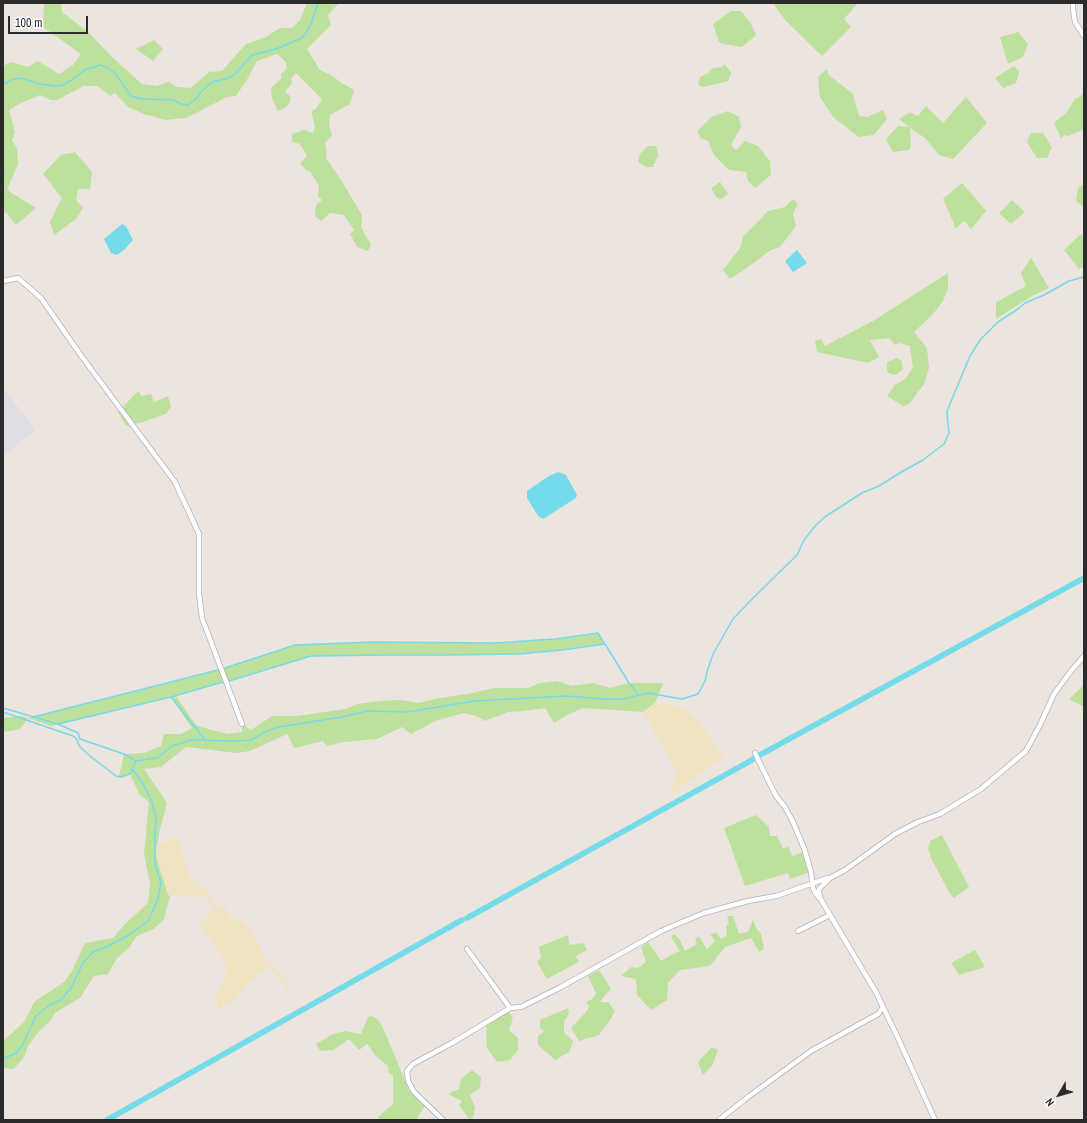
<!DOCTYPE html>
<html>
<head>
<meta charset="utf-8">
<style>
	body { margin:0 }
	#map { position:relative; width:1087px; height:1123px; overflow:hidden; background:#ece4de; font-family:"Archivo Narrow",sans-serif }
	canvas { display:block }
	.frame { position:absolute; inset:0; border:4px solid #2b2b2b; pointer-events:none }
	.north { position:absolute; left:1039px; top:1075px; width:40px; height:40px; -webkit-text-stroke:3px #fff; paint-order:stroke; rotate:232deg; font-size:11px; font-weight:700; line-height:16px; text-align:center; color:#2b2b2b }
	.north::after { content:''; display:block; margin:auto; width:14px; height:18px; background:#2b2b2b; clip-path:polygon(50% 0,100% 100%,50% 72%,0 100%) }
	.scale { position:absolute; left:8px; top:16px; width:80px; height:18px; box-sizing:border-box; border:2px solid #2b2b2b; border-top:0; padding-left:5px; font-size:12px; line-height:14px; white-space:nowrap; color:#2b2b2b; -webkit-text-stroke:3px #fff; paint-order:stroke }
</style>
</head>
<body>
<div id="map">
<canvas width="1087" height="1123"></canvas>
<div class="frame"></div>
<div class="north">N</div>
<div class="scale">100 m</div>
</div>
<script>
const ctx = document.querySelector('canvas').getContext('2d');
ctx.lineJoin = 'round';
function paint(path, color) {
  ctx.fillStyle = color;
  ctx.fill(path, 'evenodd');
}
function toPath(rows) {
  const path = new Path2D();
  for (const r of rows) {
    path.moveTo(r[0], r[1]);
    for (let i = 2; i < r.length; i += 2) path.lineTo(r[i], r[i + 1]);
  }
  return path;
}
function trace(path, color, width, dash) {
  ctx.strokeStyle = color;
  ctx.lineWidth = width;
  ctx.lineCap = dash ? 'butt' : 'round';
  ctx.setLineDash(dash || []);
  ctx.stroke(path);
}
const industrial = toPath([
	[3,387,35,430,3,457]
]);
const green = toPath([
	[44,3,61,3,62,12,88,32,114,59,142,84,157,86,168,82,177,87,191,88,209,72,222,71,246,44,266,37,280,28,292,28,300,20,307,3,339,3,328,15,331,25,307,49,320,70,333,76,340,82,354,90,350,104,330,115,329,125,332,135,325,143,327,150,326,158,341,180,362,215,361,227,371,245,368,251,357,247,350,234,354,230,344,215,330,213,321,221,315,216,316,205,322,200,318,196,319,186,310,171,306,170,300,163,307,156,300,144,292,142,292,134,304,130,313,133,315,127,311,111,316,109,322,99,296,73,291,78,292,83,285,92,288,94,290,96,290,102,285,108,278,111,272,99,271,88,281,79,281,74,287,69,286,62,277,54,257,61,248,78,236,96,227,97,186,118,165,120,152,116,146,115,128,107,115,93,110,96,97,86,84,86,57,100,51,100,40,95,17,105,9,110,15,132,12,140,17,149,18,164,7,190,36,208,16,225,6,212,3,213,3,66,11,62,28,67,38,61,59,74,73,65,81,54,43,27],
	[773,3,858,3,844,19,851,27,822,56,785,20],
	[731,11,741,11,750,22,756,35,742,47,724,44,719,42,713,24],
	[1018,32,1028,44,1023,57,1008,64,1000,37],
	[154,40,163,49,153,61,136,49],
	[725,64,731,73,728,81,703,87,698,85,700,77,708,73,713,68,721,67],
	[1014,66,1019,72,1016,83,1003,88,995,78],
	[827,69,829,75,853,94,859,116,867,117,883,110,887,119,874,135,859,137,834,118,820,97,818,77],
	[1084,94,1084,129,1068,136,1064,135,1061,138,1054,123,1066,113,1075,99],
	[966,97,987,123,953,159,939,155,925,138,910,128,911,144,909,150,893,152,886,139,898,126,909,127,899,119,910,112,918,116,926,106,943,123],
	[728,111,739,117,741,127,731,145,736,150,745,141,758,146,770,161,771,175,755,188,748,181,746,172,729,170,714,155,708,141,700,138,698,131,711,117],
	[1031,133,1043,133,1052,147,1047,158,1037,158,1027,142],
	[648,146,656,146,658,155,653,167,646,167,638,162,640,154],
	[75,152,92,172,90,189,78,189,76,200,83,208,76,219,54,235,50,222,62,198,43,174,61,155],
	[720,182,728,194,721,199,716,197,711,188],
	[962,183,986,211,971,229,964,221,955,229,954,224,943,199],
	[1084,184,1084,207,1076,201,1078,188],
	[793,199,798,204,793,214,796,226,780,247,771,250,741,272,730,279,723,270,740,248,743,237,768,211,785,207],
	[1012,200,1025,212,1011,224,999,213],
	[1081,234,1084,238,1084,266,1079,269,1064,250],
	[1031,258,1049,288,1032,296,996,319,996,302,1026,286,1021,273],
	[948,273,948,288,943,301,933,314,914,332,927,348,929,368,924,384,909,404,903,406,887,396,895,385,905,379,913,368,910,346,900,343,895,345,889,338,870,340,879,357,868,363,817,352,815,341,821,339,825,346,873,321],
	[897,358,902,361,903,369,896,375,890,374,887,371,887,362],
	[138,391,142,396,151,394,154,402,168,396,171,407,166,414,140,423,132,424,126,426,118,412],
	[598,633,605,644,562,650,520,654,448,655,385,655,311,656,176,696,195,724,201,727,228,734,242,732,242,724,251,730,272,716,297,716,345,709,357,704,381,701,402,700,418,703,440,698,473,693,494,688,528,688,540,683,557,681,572,686,593,683,610,688,629,683,663,683,655,703,643,712,583,708,567,715,554,723,545,708,523,711,508,712,485,721,476,716,464,713,435,721,411,734,402,727,377,739,344,742,327,746,323,741,294,748,287,734,250,751,236,753,186,747,161,767,144,769,167,803,160,829,156,852,157,860,168,894,170,896,164,919,154,929,137,936,128,949,117,958,108,974,94,976,80,998,56,1012,49,1022,39,1031,28,1046,23,1059,13,1069,3,1068,3,1041,24,1022,34,1002,64,982,72,971,85,943,113,938,124,925,148,903,150,884,144,853,149,802,139,794,130,774,121,777,119,776,124,754,144,753,161,746,164,734,181,734,192,728,171,697,51,726,28,718,20,729,3,732,3,718,21,716,28,718,221,669,295,645,373,642,495,643,555,639],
	[1084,685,1084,707,1069,699],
	[756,815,769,827,770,836,777,836,783,849,788,846,792,856,804,852,810,872,790,879,788,873,745,886,724,828],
	[942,835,969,887,954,898,950,894,932,860,928,849,930,841],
	[727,916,733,916,739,934,748,932,753,920,756,928,761,934,764,949,759,952,751,938,725,947,710,966,680,970,668,983,667,1000,651,1010,637,995,636,979,621,976,631,967,638,968,646,962,641,947,648,942,661,961,673,954,680,951,671,937,674,934,680,940,685,951,697,944,695,938,699,937,707,949,715,941,710,934,717,933,721,939,727,935,726,926,729,924],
	[568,935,569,945,583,943,587,950,576,956,579,962,547,979,537,962,541,958,539,947],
	[975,950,985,967,959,975,951,963],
	[599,970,611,989,605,995,600,1002,608,1002,615,1011,610,1020,603,1029,599,1035,579,1041,571,1028,586,1012,589,1006,586,1002,592,999,596,993,588,976],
	[568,1008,569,1014,564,1021,564,1032,573,1041,569,1052,555,1060,538,1045,538,1036,544,1032,540,1028,540,1020],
	[508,1011,513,1018,509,1030,518,1038,518,1050,510,1060,497,1062,487,1048,486,1025],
	[372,1016,378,1020,383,1028,409,1090,425,1106,416,1120,379,1120,378,1117,393,1104,393,1075,389,1073,388,1066,376,1056,367,1044,359,1050,349,1039,333,1050,320,1051,316,1044,333,1034,345,1031,361,1034,368,1017],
	[712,1047,718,1050,712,1066,703,1075,698,1062],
	[472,1070,481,1077,480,1088,470,1095,475,1108,473,1118,469,1119,459,1105,462,1101,448,1094,459,1089,461,1079]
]);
const sand = toPath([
	[655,703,679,707,693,715,724,756,667,798,677,772,643,712],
	[178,837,189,876,209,893,216,909,224,905,232,920,239,918,247,925,267,961,273,965,288,984,289,991,269,967,250,981,229,1006,224,1005,218,1010,216,994,222,986,226,972,223,957,199,925,214,911,207,897,170,896,168,894,157,860,156,852,157,846,170,839]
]);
const water = toPath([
	[122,224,126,226,133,240,125,249,117,255,111,253,104,239],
	[797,250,807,263,793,272,785,261],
	[558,472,566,475,577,495,576,498,543,519,538,516,527,498,527,491,549,476]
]);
const stream = toPath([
	[3,85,11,80,21,78,40,84,54,86,63,85,73,79,85,70,100,65,106,67,115,73,131,96,142,99,173,100,181,104,188,105,196,99,202,91,212,82,229,78,236,73,252,55,276,49,300,39,306,33,311,24,318,3],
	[3,165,4,171,3,173],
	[225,668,295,645,373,642,495,643,555,639,598,633,604,643],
	[229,681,311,656,385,655,448,655,520,654,562,650,605,644,629,683,638,694],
	[171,697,223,682],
	[3,708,58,724,78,733,80,739,124,754,136,761],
	[3,712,73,736,76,738,80,747,90,756,116,776,121,777,130,774,132,770],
	[33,717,218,670],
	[58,724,171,697,205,740],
	[3,1059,16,1053,22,1046,36,1016,50,1005,61,1000,72,986,83,963,93,952,104,948,129,935,148,921,157,902,161,883,155,864,155,836,156,818,152,802,142,782,132,769,136,761,157,758,172,746,191,740,233,741,251,740,265,732,278,727,342,717,367,711,407,712,475,701,566,696,603,699,624,699,648,693,682,699,698,694,705,681,707,672,713,654,733,619,753,598,797,555,804,540,816,525,826,516,837,509,862,493,879,486,903,471,923,460,944,444,949,433,948,425,947,411,970,356,980,340,998,322,1018,309,1025,303,1044,295,1069,281,1084,277]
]);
const canal = toPath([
	[758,756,1084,578],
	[467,918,752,760,755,757],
	[107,1120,366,974,462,920]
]);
const street = toPath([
	[1073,3,1073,9,1075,22,1084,36],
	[3,281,18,278,41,298,82,357,175,482,199,534,199,593,202,618,242,724],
	[755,753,776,796,785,807,793,822,804,848,811,872,813,888,816,894,819,898],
	[798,931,830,915],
	[883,1007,898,1038,935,1120],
	[510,1008,521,1007,561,987,661,931,704,913,748,901,776,896,828,878],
	[443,1120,414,1092,408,1081,407,1071,413,1064,452,1043,510,1008,467,949],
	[719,1120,748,1097,811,1051,878,1014,883,1007,876,992,865,974,820,898,819,892,819,889,830,878,845,870,895,834,918,822,940,814,981,789,1026,751,1040,725,1054,694,1071,671,1084,656]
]);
paint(industrial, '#dfdee5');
paint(green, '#bde19c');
paint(sand, '#f0e3c2');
paint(water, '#74dbea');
trace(stream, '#74dbea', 1.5);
trace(canal, '#74dbea', 5.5);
trace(street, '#aeb2bb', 6);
trace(street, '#fff', 4.5);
</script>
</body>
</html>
